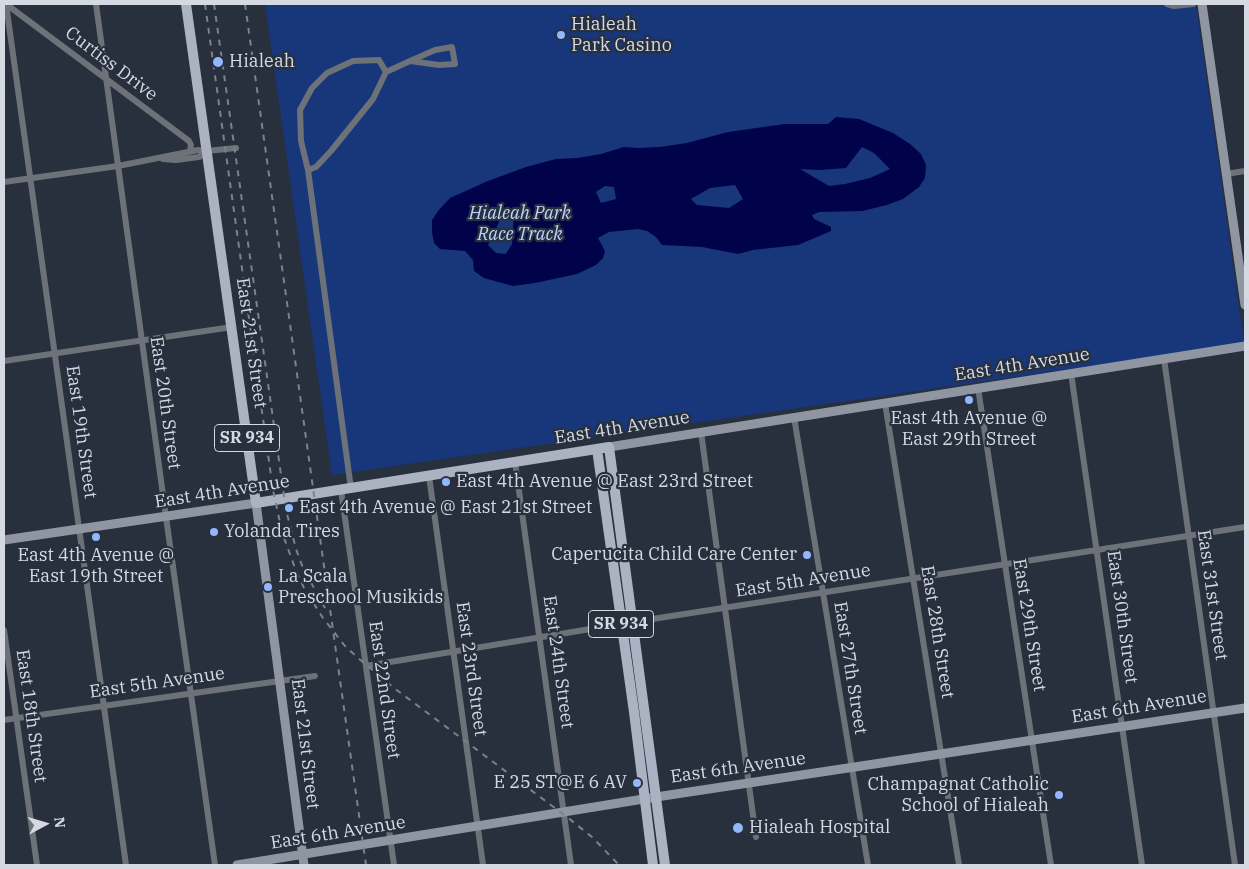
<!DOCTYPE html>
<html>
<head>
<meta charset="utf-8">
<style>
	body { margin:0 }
	#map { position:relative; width:1249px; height:869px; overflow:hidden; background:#28303d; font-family:"IBM Plex Serif",serif }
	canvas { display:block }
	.frame { position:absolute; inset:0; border:5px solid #d4d9e2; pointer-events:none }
	.north { position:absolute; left:20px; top:799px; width:50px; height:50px; -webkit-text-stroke:4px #28303d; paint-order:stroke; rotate:84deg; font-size:14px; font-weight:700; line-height:20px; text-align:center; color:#d4d9e2 }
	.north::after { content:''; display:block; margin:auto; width:18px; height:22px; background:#d4d9e2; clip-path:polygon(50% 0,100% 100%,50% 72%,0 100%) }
</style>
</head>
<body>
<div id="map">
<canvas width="1249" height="869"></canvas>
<div class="frame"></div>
<div class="north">N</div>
</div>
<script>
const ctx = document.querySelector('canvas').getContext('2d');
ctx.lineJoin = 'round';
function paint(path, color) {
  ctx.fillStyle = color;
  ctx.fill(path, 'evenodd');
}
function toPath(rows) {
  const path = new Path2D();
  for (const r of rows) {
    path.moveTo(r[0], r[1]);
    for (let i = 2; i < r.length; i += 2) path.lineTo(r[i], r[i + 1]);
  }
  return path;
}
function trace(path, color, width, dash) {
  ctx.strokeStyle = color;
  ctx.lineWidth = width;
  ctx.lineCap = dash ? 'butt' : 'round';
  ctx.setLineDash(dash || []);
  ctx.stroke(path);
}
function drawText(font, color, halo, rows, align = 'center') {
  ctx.font = font + ' "IBM Plex Serif",serif';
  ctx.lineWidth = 4.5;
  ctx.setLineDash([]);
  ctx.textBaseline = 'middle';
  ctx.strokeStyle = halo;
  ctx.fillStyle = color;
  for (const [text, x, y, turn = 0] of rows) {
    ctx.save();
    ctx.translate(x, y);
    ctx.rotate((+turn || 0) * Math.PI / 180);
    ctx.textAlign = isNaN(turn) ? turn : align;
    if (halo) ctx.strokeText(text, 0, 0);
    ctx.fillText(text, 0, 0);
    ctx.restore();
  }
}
const green = toPath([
	[265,4,1196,4,1244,344,332,475]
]);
const water = toPath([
	[836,117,859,119,893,133,910,144,921,154,926,165,925,178,919,187,903,199,887,205,862,211,819,212,812,215,814,219,831,227,831,231,798,245,753,250,738,254,702,247,662,245,656,237,647,231,638,229,609,232,598,238,605,251,603,258,596,265,577,274,535,283,513,286,484,278,474,271,473,260,465,251,440,249,434,243,432,232,432,220,438,211,450,198,488,181,526,167,556,159,578,158,601,154,624,147,638,148,660,147,687,143,728,132,785,124,828,124],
	[862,147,874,153,890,169,870,178,845,184,829,186,800,169,819,170,846,168],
	[735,185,743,199,729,208,697,205,691,199,710,188],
	[605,186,614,187,616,199,601,203,596,192],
	[504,212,514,213,512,244,506,254,496,253,488,245]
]);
const street = toPath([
	[6,4,126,865],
	[6,4,189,141,191,145,190,151],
	[96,4,166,517,215,865],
	[1167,4,1174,6,1193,4],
	[386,72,410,61,439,65,455,64,452,47,435,50,410,61],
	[163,159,176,160,199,157,207,151],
	[308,170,316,167,331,151,373,99,386,72,379,60,353,61,327,73,312,88,300,110,301,141,308,170,351,489],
	[1226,174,1245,171],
	[4,182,118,166,198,150,207,151,236,148],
	[1164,359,1235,865],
	[4,361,232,327],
	[1071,373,1142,865],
	[978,388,1051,865],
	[885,403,959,865],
	[794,417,868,865],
	[701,432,756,837],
	[515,462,571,865],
	[429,476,483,865],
	[341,490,394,865],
	[4,630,37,865],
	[366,666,633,622,1245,527],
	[4,720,315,676]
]);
const secondary = toPath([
	[1202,4,1245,305],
	[609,447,1245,346],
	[4,540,256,503,304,865],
	[237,865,656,797,1245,708]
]);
const primary = toPath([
	[186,4,256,503,609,447,665,865],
	[597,449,634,712,653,865]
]);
const rail = toPath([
	[205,4,273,490,282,532,296,571,305,590,323,618,345,646,358,658,394,688,567,817,592,837,619,865],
	[214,4,286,510,296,549,303,568,325,608],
	[245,4,366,865]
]);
const markers = [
	[561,35,5,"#92b7fd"],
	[218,62,6,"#92b7fd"],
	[969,400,5,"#92b7fd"],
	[446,482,5,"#92b7fd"],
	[289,508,5,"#92b7fd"],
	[214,532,5,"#92b7fd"],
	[96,537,5,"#92b7fd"],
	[807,555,5,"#92b7fd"],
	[268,587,5,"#92b7fd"],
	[637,783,5,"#92b7fd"],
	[1059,795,5,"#92b7fd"],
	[738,828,6,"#92b7fd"]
];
const shields = [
	[247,438,65],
	[621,624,65]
];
const shieldNames = [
	["SR 934",247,438],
	["SR 934",621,624]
];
const poiNames = [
	["Hialeah",571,25],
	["Park Casino",571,46],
	["Hialeah",229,62],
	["East 4th Avenue @",969,419,"center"],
	["East 29th Street",969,440,"center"],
	["East 4th Avenue @ East 23rd Street",456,482],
	["East 4th Avenue @ East 21st Street",299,508],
	["Yolanda Tires",224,532],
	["Caperucita Child Care Center",797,555,"right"],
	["East 4th Avenue @",96,556,"center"],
	["East 19th Street",96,577,"center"],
	["La Scala",278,577],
	["Preschool Musikids",278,598],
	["E 25 ST@E 6 AV",627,783,"right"],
	["Champagnat Catholic",1049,785,"right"],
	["School of Hialeah",1049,806,"right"],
	["Hialeah Hospital",749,828]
];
const streetNames = [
	["Curtiss Drive",111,64,37],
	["East 21st Street",251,343,82],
	["East 4th Avenue",1022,365,-9],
	["East 20th Street",165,403,82],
	["East 4th Avenue",622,428,-9],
	["East 19th Street",81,432,82],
	["East 4th Avenue",222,492,-9],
	["East 5th Avenue",803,581,-9],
	["East 31st Street",1212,595,82],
	["East 30th Street",1122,617,82],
	["East 29th Street",1029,625,81],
	["East 28th Street",937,632,81],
	["East 24th Street",558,662,82],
	["East 27th Street",850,668,81],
	["East 23rd Street",471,669,82],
	["East 5th Avenue",157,683,-8],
	["East 22nd Street",384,690,82],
	["East 6th Avenue",1139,707,-9],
	["East 18th Street",31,716,82],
	["East 21st Street",305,744,83],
	["East 6th Avenue",738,768,-8],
	["East 6th Avenue",338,833,-9]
];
const parkNames = [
	["Hialeah Park",520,214],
	["Race Track",520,235]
];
paint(green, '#17377a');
paint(water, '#000349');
trace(street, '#6d7178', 6);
trace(secondary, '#9096a1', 9);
trace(primary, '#abb2c1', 10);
trace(rail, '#7b828d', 2, [6, 6]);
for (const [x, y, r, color] of markers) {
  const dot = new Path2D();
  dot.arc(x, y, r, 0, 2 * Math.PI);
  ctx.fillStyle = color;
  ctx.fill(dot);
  trace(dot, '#28303d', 2);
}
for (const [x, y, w] of shields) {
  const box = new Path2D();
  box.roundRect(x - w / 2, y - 13.5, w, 27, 4);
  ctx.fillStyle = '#28303d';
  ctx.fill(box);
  trace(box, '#d4d9e2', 1);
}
drawText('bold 16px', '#d4d9e2', null, shieldNames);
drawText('18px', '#d4d9e2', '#28303d', poiNames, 'left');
drawText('18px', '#d4d9e2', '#28303d', streetNames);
drawText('italic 18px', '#bdd3fc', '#28303d', parkNames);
</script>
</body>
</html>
